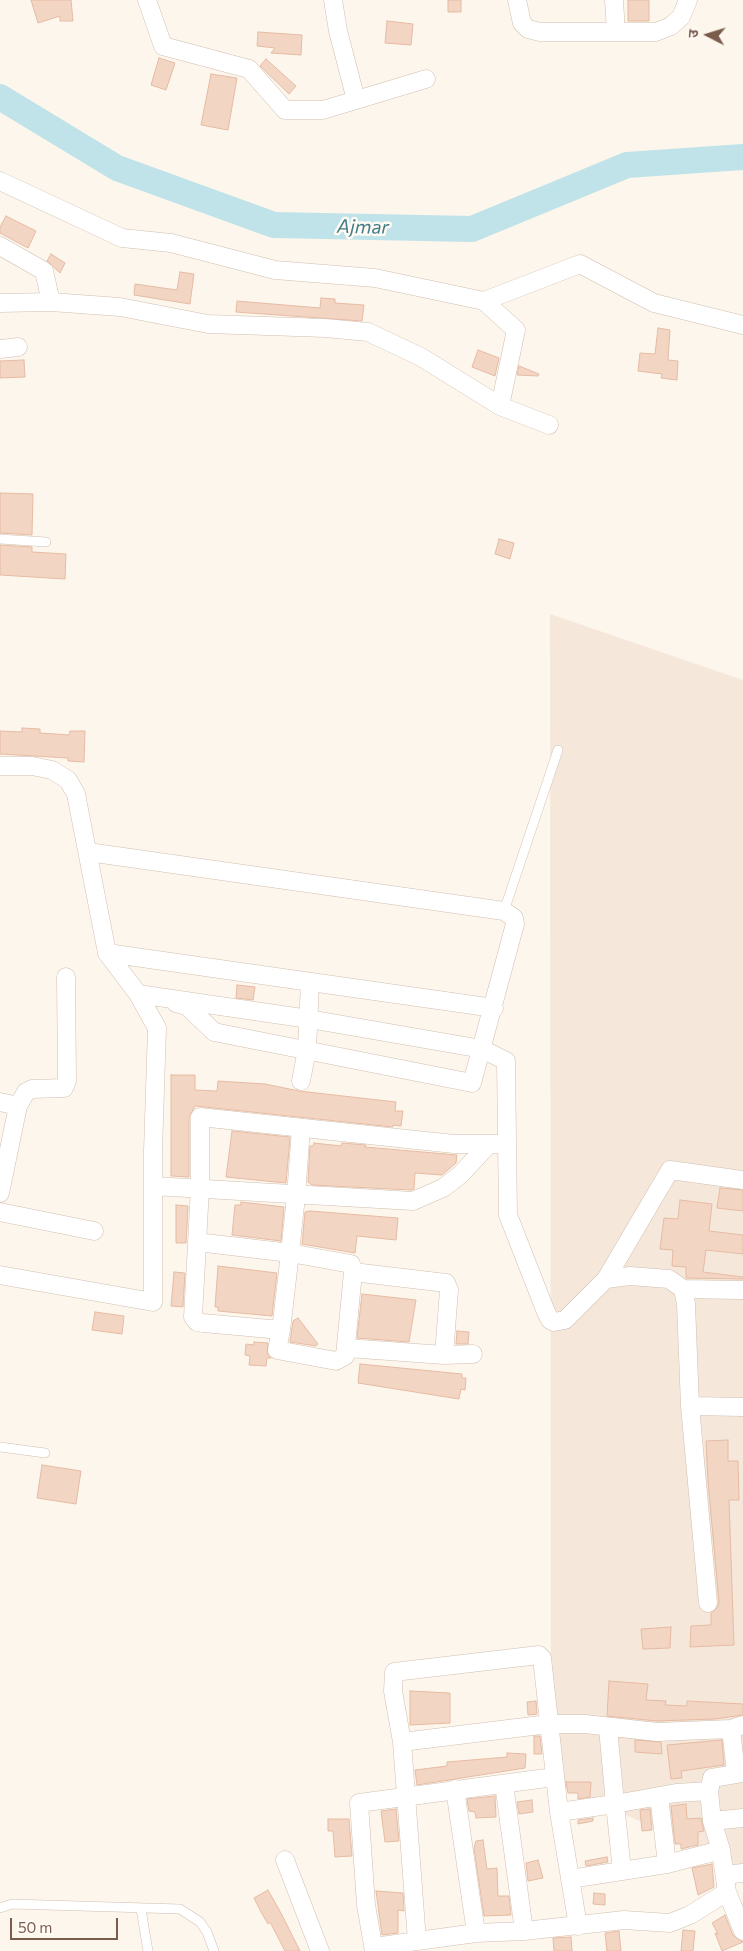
<!DOCTYPE html>
<html>
<head>
<meta charset="utf-8">
<style>
	body { margin:0 }
	#map { position:relative; width:743px; height:1951px; overflow:hidden; background:#fdf6ec; font-family:Commissioner,"Noto Sans Devanagari",sans-serif }
	canvas { display:block }
	.north { position:absolute; left:683px; top:10px; width:50px; height:50px; -webkit-text-stroke:4px #fffaf3; paint-order:stroke; rotate:275deg; font-size:14px; font-weight:700; line-height:20px; text-align:center; color:#7a5c4d }
	.north::after { content:''; display:block; margin:auto; width:18px; height:22px; background:#7a5c4d; clip-path:polygon(50% 0,100% 100%,50% 72%,0 100%) }
	.scale { position:absolute; left:10px; top:1918px; width:108px; height:22px; box-sizing:border-box; border:2px solid #7a5c4d; border-top:0; padding-left:6px; font-size:15px; line-height:18px; white-space:nowrap; color:#7a5c4d; -webkit-text-stroke:4px #fffaf3; paint-order:stroke }
</style>
</head>
<body>
<div id="map">
<canvas width="743" height="1951"></canvas>
<div class="north">उ</div>
<div class="scale">50 m</div>
</div>
<script>
const ctx = document.querySelector('canvas').getContext('2d');
ctx.lineJoin = 'round';
function paint(path, color) {
  ctx.fillStyle = color;
  ctx.fill(path, 'evenodd');
}
function toPath(rows) {
  const path = new Path2D();
  for (const r of rows) {
    path.moveTo(r[0], r[1]);
    for (let i = 2; i < r.length; i += 2) path.lineTo(r[i], r[i + 1]);
  }
  return path;
}
function trace(path, color, width, dash) {
  ctx.strokeStyle = color;
  ctx.lineWidth = width;
  ctx.lineCap = dash ? 'butt' : 'round';
  ctx.setLineDash(dash || []);
  ctx.stroke(path);
}
function drawText(font, color, halo, rows, align = 'center') {
  ctx.font = font + ' Commissioner,sans-serif';
  ctx.lineWidth = 5;
  ctx.setLineDash([]);
  ctx.textBaseline = 'middle';
  ctx.strokeStyle = halo;
  ctx.fillStyle = color;
  for (const [text, x, y, turn = 0] of rows) {
    ctx.save();
    ctx.translate(x, y);
    ctx.rotate((+turn || 0) * Math.PI / 180);
    ctx.textAlign = isNaN(turn) ? turn : align;
    if (halo) ctx.strokeText(text, 0, 0);
    ctx.fillText(text, 0, 0);
    ctx.restore();
  }
}
const residential = toPath([
	[550,614,743,680,743,1868,551,1781]
]);
const river = toPath([
	[0,97,117,168,274,225,472,229,627,165,743,157]
]);
const building = toPath([
	[31,0,71,0,73,21,60,21,60,16,38,23,31,0],
	[448,0,461,0,461,12,448,12,448,0],
	[628,0,649,0,649,21,628,21,628,0],
	[387,21,413,24,411,45,385,43,387,21],
	[258,32,302,35,301,55,271,53,275,48,257,46,258,32],
	[159,58,175,63,166,90,151,85,159,58],
	[266,59,296,86,289,94,260,66,266,59],
	[211,74,237,78,228,130,201,125,211,74],
	[6,216,36,231,28,248,0,233,0,227,6,216],
	[51,254,65,263,60,273,47,261,51,254],
	[180,272,194,274,190,304,134,295,135,284,177,290,180,272],
	[321,298,335,299,335,303,364,305,362,321,236,312,237,301,320,308,321,298],
	[658,328,670,330,668,360,678,361,677,380,661,378,662,374,638,371,640,353,655,354,658,328],
	[478,350,499,358,495,376,472,367,478,350],
	[24,360,25,377,0,378,0,361,24,360],
	[519,366,539,374,538,376,517,375,519,366],
	[0,493,33,494,32,535,0,533,0,493],
	[499,539,514,543,510,559,495,554,499,539],
	[0,545,32,547,32,552,66,554,65,579,0,575,0,545],
	[22,728,40,729,40,733,69,735,70,731,85,731,84,762,68,761,68,758,0,754,0,731,22,732,22,728],
	[237,985,255,987,253,1000,236,998,237,985],
	[171,1075,195,1075,195,1090,217,1091,218,1081,265,1084,299,1091,396,1102,395,1111,403,1111,401,1126,393,1125,393,1127,195,1106,189,1117,189,1177,171,1176,171,1075],
	[232,1131,290,1137,286,1183,226,1177,232,1131],
	[314,1143,341,1146,342,1143,366,1145,365,1147,457,1155,456,1163,442,1175,415,1173,414,1189,411,1190,312,1185,308,1182,310,1146,313,1146,314,1143],
	[720,1188,743,1190,743,1211,717,1208,720,1188],
	[680,1200,712,1204,709,1231,743,1235,743,1254,706,1250,703,1272,743,1277,743,1279,686,1278,686,1267,672,1266,673,1250,660,1249,664,1218,678,1219,680,1200],
	[241,1202,284,1207,281,1241,232,1235,235,1205,241,1205,241,1202],
	[176,1205,188,1206,186,1243,176,1243,176,1205],
	[310,1211,398,1218,396,1240,357,1236,355,1253,302,1244,305,1212,310,1211],
	[218,1266,277,1273,272,1316,218,1311,218,1307,215,1307,218,1266],
	[174,1272,185,1273,183,1307,171,1306,174,1272],
	[362,1294,416,1300,409,1342,357,1338,362,1294],
	[95,1312,124,1316,122,1334,92,1330,95,1312],
	[298,1318,318,1344,316,1346,290,1342,293,1321,298,1318],
	[457,1331,469,1332,468,1344,456,1344,457,1331],
	[254,1342,268,1343,267,1353,271,1358,267,1358,266,1366,249,1365,250,1356,245,1355,246,1344,254,1345,254,1342],
	[360,1364,462,1374,462,1378,466,1378,465,1390,461,1389,459,1399,358,1383,360,1364],
	[728,1440,728,1461,738,1461,739,1500,729,1500,734,1645,690,1647,691,1626,711,1625,711,1613,717,1608,719,1603,708,1481,706,1441,728,1440],
	[42,1465,81,1471,76,1504,37,1498,42,1465],
	[671,1627,670,1648,643,1649,641,1629,671,1627],
	[609,1681,648,1684,646,1700,666,1701,665,1705,687,1706,687,1701,743,1704,743,1715,715,1719,657,1721,607,1716,609,1681],
	[410,1691,450,1693,450,1723,410,1725,410,1691],
	[536,1701,537,1714,528,1715,527,1702,536,1701],
	[534,1736,540,1736,542,1754,534,1754,534,1736],
	[635,1740,661,1742,662,1754,635,1752,635,1740],
	[722,1740,724,1765,681,1771,682,1778,671,1779,667,1745,722,1740],
	[507,1753,526,1754,525,1768,417,1785,415,1770,447,1766,447,1762,507,1757,507,1753],
	[566,1782,591,1782,590,1797,578,1799,578,1793,568,1793,566,1782],
	[495,1796,496,1817,476,1818,475,1812,469,1811,467,1799,495,1796],
	[532,1800,533,1812,519,1814,517,1802,532,1800],
	[686,1804,687,1819,701,1818,704,1831,698,1832,698,1845,681,1849,681,1844,675,1844,671,1806,686,1804],
	[396,1809,399,1841,385,1842,381,1811,396,1809],
	[650,1809,652,1830,642,1831,640,1810,650,1809],
	[593,1818,593,1821,578,1824,578,1820,593,1818],
	[328,1819,349,1819,352,1856,335,1857,333,1831,328,1831,328,1819],
	[483,1840,487,1869,497,1868,498,1896,509,1896,511,1915,484,1916,474,1848,476,1841,483,1840],
	[607,1857,608,1862,586,1866,585,1861,607,1857],
	[538,1860,543,1878,528,1881,526,1863,538,1860],
	[712,1864,714,1887,698,1895,692,1868,712,1864],
	[268,1890,282,1915,300,1951,285,1951,270,1922,268,1924,261,1912,254,1898,268,1890],
	[376,1891,403,1893,404,1911,398,1910,398,1933,382,1935,376,1891],
	[594,1893,605,1894,605,1905,593,1904,594,1893],
	[725,1915,733,1935,743,1942,722,1951,715,1933,718,1934,712,1923,725,1915],
	[683,1930,695,1931,693,1951,681,1951,683,1930],
	[619,1931,621,1951,607,1951,605,1933,619,1931],
	[571,1937,572,1951,554,1951,553,1938,571,1937]
]);
const service = toPath([
	[0,539,46,542],
	[504,911,558,750],
	[0,1447,45,1453],
	[0,1908,12,1904,180,1909,200,1922,207,1932,214,1951],
	[141,1909,148,1951]
]);
const minor = toPath([
	[147,0,163,46,249,69,285,110,323,110,426,79],
	[333,0,338,31,356,100],
	[517,0,522,23,528,29,540,32,656,32,671,26,681,17,688,0],
	[614,0,616,32],
	[0,181,122,238,171,243,275,270,375,278,484,301,580,264,654,303,743,325],
	[0,246,44,271,51,302],
	[484,301,516,330,500,406],
	[0,303,51,302,120,307,208,324,325,328,368,332,421,357,500,406,549,425],
	[0,349,18,347],
	[0,766,32,766,52,770,68,780,76,794,107,953,494,1008],
	[88,852,504,911,514,918,515,924,472,1083,214,1032,187,1006,176,1003],
	[107,953,138,994,149,996],
	[301,1081,307,1050,310,982],
	[0,1102,18,1106,26,1092,32,1089,64,1088,67,1081,66,977],
	[153,1186,413,1201,443,1188,460,1175,489,1144],
	[0,1193,18,1106],
	[0,1212,94,1231],
	[197,1242,290,1253,351,1264,353,1272,345,1356,336,1361,277,1350,281,1330,290,1253,296,1196,301,1128],
	[353,1272,446,1283,449,1290,444,1355],
	[0,1275,153,1302,153,1151,157,1028,138,994,309,1019,482,1049,506,1061,508,1215,546,1312,550,1320,554,1322,565,1320,606,1279,670,1170,743,1180],
	[606,1279,630,1276,669,1279,683,1289,686,1304,690,1406,708,1603],
	[683,1289,743,1290],
	[281,1330,203,1323,197,1322,193,1317,200,1188,200,1117,454,1144,507,1144],
	[347,1348,444,1355,473,1354],
	[690,1406,743,1407],
	[608,1728,615,1804,676,1793,709,1791,712,1821,721,1850,727,1892,743,1931],
	[731,1729,736,1773],
	[402,1742,549,1724,585,1724,657,1732,731,1729,743,1725],
	[504,1784,524,1931],
	[455,1789,476,1933],
	[709,1791,712,1778,743,1773],
	[659,1796,667,1864],
	[559,1812,615,1804,622,1871],
	[712,1821,743,1818],
	[285,1860,320,1951],
	[725,1875,743,1873],
	[570,1879,667,1864,721,1850],
	[417,1941,402,1742,393,1691,394,1672,539,1655,542,1658,559,1812,578,1926],
	[374,1947,476,1933,524,1931,624,1920,670,1923,690,1915,727,1892],
	[374,1951,366,1905,359,1803,554,1777]
]);
const waterNames = [
	["Ajmar",363,227,1]
];
paint(residential, '#f5e8da');
trace(river, '#bfe3e8', 26);
paint(building, '#f3d5c3');
trace(building, '#e6bba3', 1);
trace(service, '#d1beb0', 10);
trace(minor, '#d1beb0', 19);
trace(service, '#fff', 9);
trace(minor, '#fff', 18);
drawText('italic 19px', '#437c86', '#fffaf3', waterNames);
</script>
</body>
</html>
